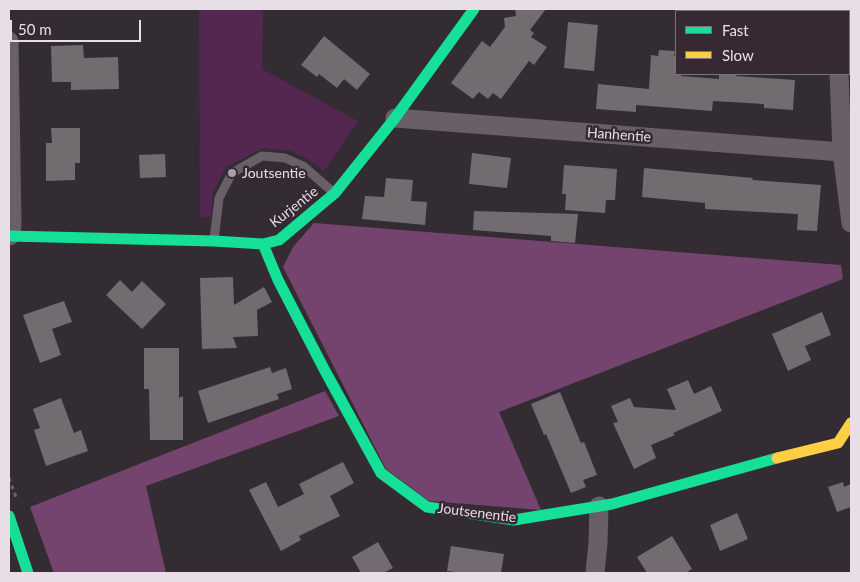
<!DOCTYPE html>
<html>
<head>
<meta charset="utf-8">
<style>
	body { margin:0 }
	#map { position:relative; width:860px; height:582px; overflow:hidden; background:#332c32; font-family:Lato,sans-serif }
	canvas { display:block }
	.frame { position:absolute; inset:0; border:10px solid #e8dfe6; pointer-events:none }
	.legend { position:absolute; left:675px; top:10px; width:175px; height:65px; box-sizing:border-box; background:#362934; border:1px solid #7d727b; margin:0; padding:6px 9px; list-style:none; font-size:15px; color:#e8dfe6 }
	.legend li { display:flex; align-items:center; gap:10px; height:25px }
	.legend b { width:25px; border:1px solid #7d727b }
	.scale { position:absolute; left:10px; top:20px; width:131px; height:22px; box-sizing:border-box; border:2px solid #e8dfe6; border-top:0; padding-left:6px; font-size:15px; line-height:18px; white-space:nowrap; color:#e8dfe6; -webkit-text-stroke:4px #362934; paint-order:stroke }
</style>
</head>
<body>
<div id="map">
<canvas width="860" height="582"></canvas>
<div class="frame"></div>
<ul class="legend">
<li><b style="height:6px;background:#16e098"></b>Fast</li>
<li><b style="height:6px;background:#ffcf43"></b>Slow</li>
</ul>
<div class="scale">50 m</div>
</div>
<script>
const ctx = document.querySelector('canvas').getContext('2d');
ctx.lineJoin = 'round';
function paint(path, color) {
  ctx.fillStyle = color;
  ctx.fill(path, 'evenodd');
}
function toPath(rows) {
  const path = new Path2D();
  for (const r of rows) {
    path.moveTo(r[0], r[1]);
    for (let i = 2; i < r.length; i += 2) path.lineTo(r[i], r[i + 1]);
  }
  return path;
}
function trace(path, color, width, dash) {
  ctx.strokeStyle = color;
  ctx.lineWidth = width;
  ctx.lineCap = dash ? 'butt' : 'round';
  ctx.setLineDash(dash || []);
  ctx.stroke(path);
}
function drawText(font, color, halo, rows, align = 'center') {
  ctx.font = font + ' Lato,sans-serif';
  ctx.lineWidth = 5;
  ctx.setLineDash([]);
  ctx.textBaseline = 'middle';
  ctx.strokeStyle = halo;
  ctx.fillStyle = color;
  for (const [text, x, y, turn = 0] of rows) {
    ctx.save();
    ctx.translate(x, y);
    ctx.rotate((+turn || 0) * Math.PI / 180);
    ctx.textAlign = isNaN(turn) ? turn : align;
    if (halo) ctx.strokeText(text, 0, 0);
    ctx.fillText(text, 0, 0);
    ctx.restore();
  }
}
const green = toPath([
	[199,9,263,9,262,69,358,121,324,171,309,160,291,151,264,148,226,167,213,193,211,217,200,217]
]);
const forest = toPath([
	[314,223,841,265,843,279,499,412,541,510,429,501,386,469,283,267,293,247],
	[325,391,339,416,146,486,166,573,54,573,30,507]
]);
const building = toPath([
	[515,9,546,9,530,30,534,33,531,37,547,47,534,65,529,61,501,99,493,93,488,99,479,92,473,99,451,83,482,41,490,47,505,27,504,18,516,16],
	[568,22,598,25,594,71,564,68],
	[324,36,370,74,357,90,344,79,337,88,319,74,317,77,301,65],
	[83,45,84,58,118,57,119,89,71,90,71,82,52,82,51,46],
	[659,50,675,51,674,56,676,56,676,74,681,74,681,76,719,79,719,74,736,74,736,76,795,80,793,110,764,108,764,104,713,101,712,111,636,105,636,112,596,109,598,84,649,89,651,55,658,56],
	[51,128,80,128,80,163,75,163,75,180,46,181,46,143,52,143],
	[472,153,511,158,507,188,469,184],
	[165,154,166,177,140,178,139,155],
	[564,165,617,169,615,200,606,200,605,213,565,210,566,194,562,194],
	[644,168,753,178,752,180,821,185,817,231,797,230,798,214,705,209,705,203,642,197],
	[386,178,413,180,411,201,427,202,425,225,362,219,365,196,384,197],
	[474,211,578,214,575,243,551,241,551,236,473,230],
	[233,277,234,305,264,287,272,302,257,310,258,336,233,337,237,348,202,349,200,278],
	[120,280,132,292,142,281,166,304,142,329,106,295],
	[64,301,72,322,52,329,61,355,40,363,23,315],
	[822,312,831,335,805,346,811,360,788,371,772,334],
	[144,348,179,348,179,398,183,396,183,440,150,440,149,389,144,389],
	[270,367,272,373,286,368,292,389,277,394,279,399,208,423,198,391],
	[688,380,694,394,711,386,722,411,673,433,675,435,651,445,656,458,634,469,613,423,618,422,611,406,630,398,634,407,676,410,667,389],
	[560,392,581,443,584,442,597,475,583,480,586,487,571,493,546,434,544,435,531,404],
	[61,398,74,433,81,430,88,451,46,466,34,430,40,428,33,409],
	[343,462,354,483,330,496,340,516,299,536,301,540,281,551,249,490,266,482,278,507,304,494,299,484],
	[843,482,844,487,851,484,851,507,837,512,828,487],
	[737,513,748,539,720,551,710,525],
	[672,536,692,569,685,573,647,573,637,557],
	[378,542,393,568,383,573,361,573,352,557],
	[451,546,504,554,501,573,463,573,447,571]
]);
const path = toPath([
	[9,478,16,497]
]);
const lane = toPath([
	[214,240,219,198,232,173,262,156,285,158,303,166,333,192]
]);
const street = toPath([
	[845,11,845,9],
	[9,41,12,225,10,236],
	[839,74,842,152,851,223],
	[395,118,842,152],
	[595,573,598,543,599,506]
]);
const fast = toPath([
	[9,236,214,241,263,244,279,240,335,193,395,118,474,9],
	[263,244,278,280,324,369,381,473,427,507,514,520,612,504,777,458],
	[9,516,28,573]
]);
const slow = toPath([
	[777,458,838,443,851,423]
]);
const markers = [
	[232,173,5,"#a9a0a7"]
];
const streetNames = [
	["Hanhentie",619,135,4],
	["Kurjentie",294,207,-38],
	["Joutsenentie",477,513,7]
];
const poiNames = [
	["Joutsentie",242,173]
];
paint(green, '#53274f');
paint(forest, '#74446f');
paint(building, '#726c71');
trace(path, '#6a6369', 3, [4, 4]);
trace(lane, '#696067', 9);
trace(street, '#696067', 19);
trace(fast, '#16e098', 11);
trace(slow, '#ffcf43', 11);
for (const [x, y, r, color] of markers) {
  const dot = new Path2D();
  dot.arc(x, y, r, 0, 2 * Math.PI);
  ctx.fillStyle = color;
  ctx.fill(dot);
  trace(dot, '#362934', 2);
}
drawText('14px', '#e8dfe6', '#362934', streetNames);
drawText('14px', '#e8dfe6', '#362934', poiNames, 'left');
</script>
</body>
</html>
